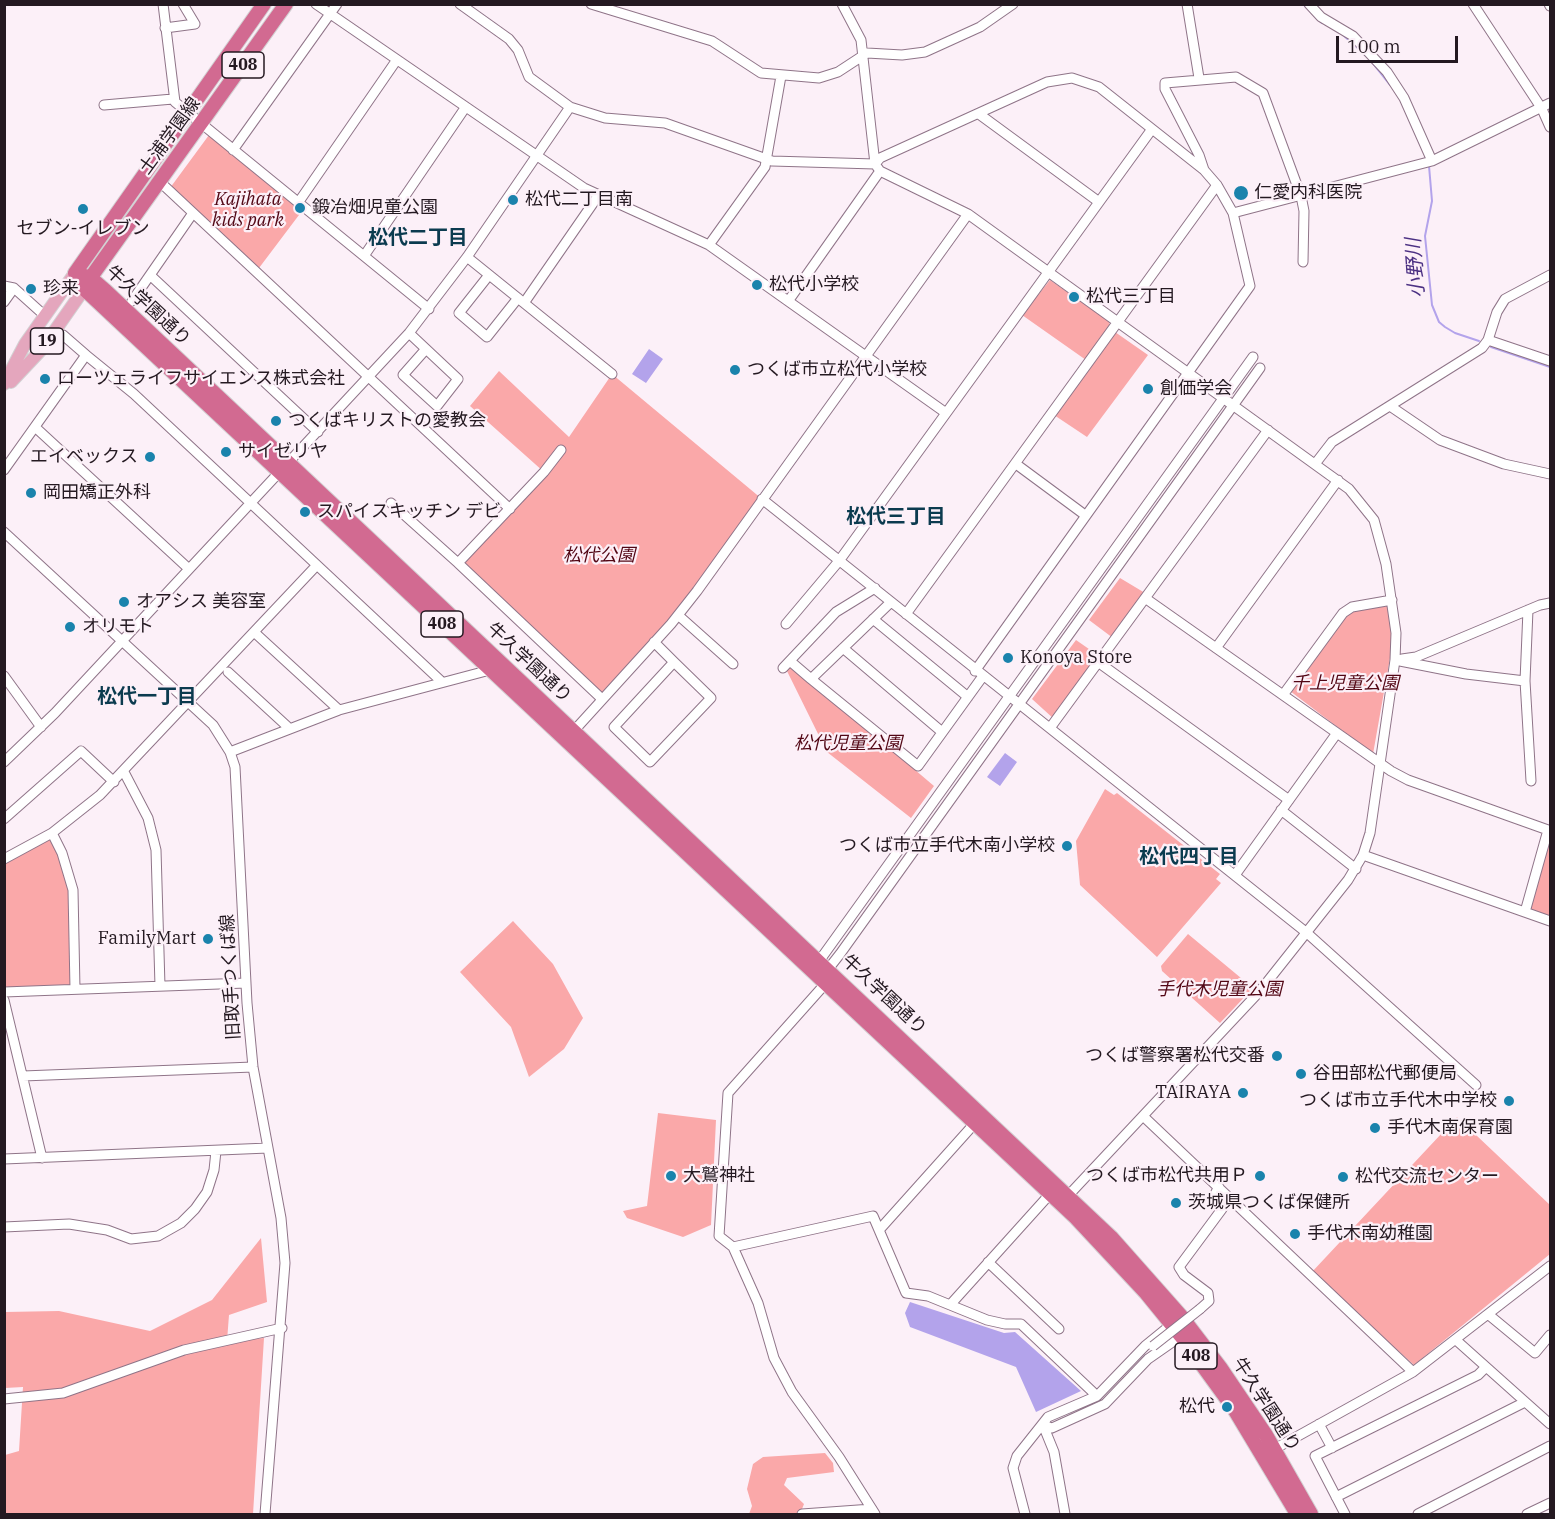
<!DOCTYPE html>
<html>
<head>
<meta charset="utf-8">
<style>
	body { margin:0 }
	#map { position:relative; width:1555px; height:1519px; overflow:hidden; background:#fcf0f8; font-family:"IBM Plex Serif",serif }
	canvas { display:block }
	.frame { position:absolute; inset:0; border:6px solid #241921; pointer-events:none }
	.scale { position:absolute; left:1336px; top:36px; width:122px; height:27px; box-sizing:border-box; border:3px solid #241921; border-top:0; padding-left:8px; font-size:18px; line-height:21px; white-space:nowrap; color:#241921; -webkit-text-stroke:4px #fcf0f8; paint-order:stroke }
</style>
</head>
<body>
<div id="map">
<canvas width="1555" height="1519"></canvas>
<div class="frame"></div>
<div class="scale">100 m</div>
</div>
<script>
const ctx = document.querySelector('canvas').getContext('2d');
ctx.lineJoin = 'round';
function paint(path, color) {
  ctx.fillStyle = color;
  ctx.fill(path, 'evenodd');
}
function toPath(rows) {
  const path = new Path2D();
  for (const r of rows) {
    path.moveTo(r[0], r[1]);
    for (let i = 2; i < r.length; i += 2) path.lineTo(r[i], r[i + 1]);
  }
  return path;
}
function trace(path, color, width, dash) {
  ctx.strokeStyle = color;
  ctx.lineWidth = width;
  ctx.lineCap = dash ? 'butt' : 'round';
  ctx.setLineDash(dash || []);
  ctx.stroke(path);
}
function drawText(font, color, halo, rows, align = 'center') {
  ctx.font = font + ' "IBM Plex Serif","Noto Sans JP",serif';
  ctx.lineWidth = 4.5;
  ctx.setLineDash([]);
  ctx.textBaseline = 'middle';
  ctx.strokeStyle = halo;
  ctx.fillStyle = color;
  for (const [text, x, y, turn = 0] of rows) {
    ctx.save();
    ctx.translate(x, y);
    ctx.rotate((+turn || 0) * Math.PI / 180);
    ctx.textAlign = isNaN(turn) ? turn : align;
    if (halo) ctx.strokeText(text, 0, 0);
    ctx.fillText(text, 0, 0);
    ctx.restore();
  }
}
const green = toPath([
	[209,135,302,211,259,268,170,188],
	[1050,280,1109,321,1110,326,1086,360,1022,315],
	[1115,332,1148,355,1087,437,1054,415],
	[499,371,569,437,612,374,762,499,697,591,602,699,458,563,544,472,470,406],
	[1120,578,1145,593,1113,638,1089,620],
	[1388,606,1393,641,1373,754,1290,691,1345,614,1357,609],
	[1076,640,1099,656,1054,719,1032,699],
	[790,664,934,786,911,818,827,752,786,669],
	[1105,789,1114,795,1117,793,1220,874,1216,879,1221,883,1157,957,1080,885,1076,841],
	[52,833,69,874,75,989,5,992,5,859],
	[1550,835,1550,917,1527,910],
	[513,921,553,964,583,1018,564,1049,529,1077,511,1027,460,972],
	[1188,934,1253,988,1220,1023,1162,971,1161,966],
	[658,1113,716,1120,711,1225,683,1237,627,1218,623,1211,647,1206],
	[1457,1117,1550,1205,1550,1254,1414,1365,1311,1273],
	[261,1238,267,1302,229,1315,227,1341,264,1338,253,1514,5,1514,5,1455,19,1451,23,1387,5,1388,5,1312,59,1311,150,1331,212,1300],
	[825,1453,833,1463,834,1472,787,1478,784,1485,804,1504,800,1514,749,1514,752,1506,747,1489,753,1464,763,1457]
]);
const water = toPath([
	[649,349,663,359,646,383,632,374],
	[1005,753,1017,762,1000,786,987,777],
	[910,1302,1004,1333,1015,1332,1081,1391,1036,1412,1016,1367,910,1327,905,1313]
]);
const stream = toPath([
	[1303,4,1322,23],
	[1343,35,1361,51],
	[1371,61,1390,85],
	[1429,166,1432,201,1425,236,1432,305,1439,322,1445,327,1455,333,1479,341],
	[1491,347,1550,367]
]);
const minor = toPath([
	[163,4,175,102,429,309],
	[316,4,584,188,709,245,946,413],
	[460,4,509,39,518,50,529,77,570,107,605,118,665,123,772,161,875,164,880,158,1047,82,1072,78,1099,87,1204,170,1217,185,1233,213,1250,286,975,671],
	[591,4,712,41,761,73,819,78,838,72,867,53,902,55,925,52,980,27,1013,4],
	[842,4,861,40,875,164,880,171,968,214,1349,489,1374,520,1386,564,1396,633,1395,660,1370,833,1363,855,1348,880,1260,991,1065,1199],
	[1187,4,1199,78],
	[1309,4,1321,17,1353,36,1387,72,1404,98,1432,161],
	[1473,4,1542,109,1550,127],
	[1549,4,1550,6],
	[165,28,195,24,183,4],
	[104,105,173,99],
	[979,114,1099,202],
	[233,150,337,4],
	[1204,170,1199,155,1165,89,1165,83,1236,77,1263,93,1301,196,1304,211,1303,262],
	[159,181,510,509],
	[298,203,396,61],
	[1233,213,1432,161,1550,103],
	[709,245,765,167,781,76],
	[364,256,465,108],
	[467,257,612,374],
	[150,275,318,432],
	[489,275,459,313,487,337,518,298],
	[4,286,14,288,44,315],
	[789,300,880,171],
	[132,301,193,213],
	[4,302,14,288],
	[524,303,598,196],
	[409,333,458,379,437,406,403,375,426,349],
	[63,335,86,355],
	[1488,340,1550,361],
	[1390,406,1440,440,1504,464,1550,474],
	[35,427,189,569],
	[561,450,544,472,458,563,602,699],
	[1016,464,1085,515],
	[1315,464,1332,442,1482,348,1488,340,1497,312,1505,299,1550,275],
	[4,470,86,355,134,394,442,682],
	[762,499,1307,933,1476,1085],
	[391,503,458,563],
	[4,532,213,725,230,752,235,767,247,1003,253,1067,281,1218,285,1263,265,1514],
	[1145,598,1391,771,1408,780,1548,830,1525,912],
	[891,602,811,679,918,766,983,676],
	[906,614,1217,185],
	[678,615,733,664],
	[873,619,968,697],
	[786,624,839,561,1152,129],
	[254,632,339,710],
	[654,642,674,662,711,698,650,762,614,727,674,662],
	[843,648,942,732],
	[1216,648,1338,480],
	[1402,659,1416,657,1540,605,1550,603],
	[1395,660,1466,674,1525,681,1528,610],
	[790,661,811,679],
	[1098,662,1289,800],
	[783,668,836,612,875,588],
	[228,672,289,728],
	[4,676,41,727],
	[1525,681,1531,781],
	[1283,695,1343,613,1352,607,1392,600],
	[1050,728,1268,430],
	[571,734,671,624,697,591,968,214],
	[230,752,339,710,490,670],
	[4,762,55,713,409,333,467,257,570,107],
	[124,772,148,818,156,850,160,986],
	[1281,810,1356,869],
	[4,819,81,751,114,782],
	[52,833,62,853,73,890,75,989],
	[1363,855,1550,921],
	[4,859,52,833,100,795,317,565],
	[1235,875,1337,733],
	[817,964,1253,357],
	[824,970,829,968,840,954,1260,368],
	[826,983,728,1093,719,1236,733,1247,758,1303,774,1358,792,1392,839,1457,875,1514],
	[4,992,246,983],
	[4,1000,42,1158],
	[23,1076,253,1067],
	[1143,1116,1413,1372],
	[4,1159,268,1148],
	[4,1227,69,1224,107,1230,131,1239,158,1236,181,1223,195,1209,207,1192,214,1170,216,1151],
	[880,1229,975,1123],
	[733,1247,873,1216,906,1293,928,1296,987,1320,1005,1324,1021,1324,1097,1396],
	[988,1262,1059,1329],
	[950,1305,1050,1194],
	[1200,1309,1209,1301,1208,1293,1184,1275,1179,1267,1222,1209,1216,1192,1219,1187],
	[1489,1315,1535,1353,1550,1335],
	[1456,1340,1550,1424],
	[4,1399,63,1393,184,1350,282,1328],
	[1319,1424,1332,1448],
	[1043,1425,1052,1428,1105,1404,1148,1359,1181,1336],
	[1043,1425,1054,1452,1065,1514],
	[1271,1451,1413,1372,1550,1266],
	[1336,1497,1525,1402],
	[802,1514,872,1509],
	[1025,1514,1013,1468,1017,1456,1048,1417,1097,1396,1145,1346,1172,1324],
	[1345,1514,1315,1456,1478,1375,1486,1367],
	[1418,1514,1550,1446],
	[1527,1514,1550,1503]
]);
const major = toPath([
	[11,382,42,349,84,289],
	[4,384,25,344,75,273]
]);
const highway = toPath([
	[75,273,91,278,106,291,1111,1237,1181,1316,1220,1367,1266,1435,1311,1514],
	[75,273,84,289,1076,1218,1146,1293,1181,1336,1234,1409,1297,1514],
	[75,273,264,4],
	[86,284,286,4]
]);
const minorBridge = toPath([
	[1153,1346,1200,1309]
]);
const markers = [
	[1241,193,8,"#1a83ac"],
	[513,200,6,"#1a83ac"],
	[300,208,6,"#1a83ac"],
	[83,209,6,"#1a83ac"],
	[757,285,6,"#1a83ac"],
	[31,289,6,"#1a83ac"],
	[1074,297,6,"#1a83ac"],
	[735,370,6,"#1a83ac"],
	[45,379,6,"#1a83ac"],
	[1148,389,6,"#1a83ac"],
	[276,421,6,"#1a83ac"],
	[226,452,6,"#1a83ac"],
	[150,457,6,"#1a83ac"],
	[31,493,6,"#1a83ac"],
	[305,512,6,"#1a83ac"],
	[124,602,6,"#1a83ac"],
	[70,627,6,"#1a83ac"],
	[1008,658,6,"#1a83ac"],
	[1067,846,6,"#1a83ac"],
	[208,939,6,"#1a83ac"],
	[1277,1056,6,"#1a83ac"],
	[1301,1074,6,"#1a83ac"],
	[1243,1093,6,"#1a83ac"],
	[1509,1101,6,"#1a83ac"],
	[1375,1128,6,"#1a83ac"],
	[671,1176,6,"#1a83ac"],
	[1260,1176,6,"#1a83ac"],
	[1343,1177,6,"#1a83ac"],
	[1176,1203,6,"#1a83ac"],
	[1295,1234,6,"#1a83ac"],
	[1227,1407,6,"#1a83ac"]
];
const shields = [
	[243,65,42],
	[47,341,33],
	[442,624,42],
	[1196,1356,42]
];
const shieldNames = [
	["408",243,65],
	["19",47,341],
	["408",442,624],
	["408",1196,1356]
];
const streetNames = [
	["土浦学園線",170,136,-54],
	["牛久学園通り",148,306,43],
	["牛久学園通り",529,663,43],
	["旧取手つくば線",231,977,-93],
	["牛久学園通り",884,995,43],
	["牛久学園通り",1266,1405,57]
];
const poiNames = [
	["仁愛内科医院",1254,193],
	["松代二丁目南",525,200],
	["鍛冶畑児童公園",312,208],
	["セブン-イレブン",83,229,"center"],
	["松代小学校",769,285],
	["珍来",43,289],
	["松代三丁目",1086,297],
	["つくば市立松代小学校",747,370],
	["ローツェライフサイエンス株式会社",57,379],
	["創価学会",1160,389],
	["つくばキリストの愛教会",288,421],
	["サイゼリヤ",238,452],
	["エイベックス",138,457,"right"],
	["岡田矯正外科",43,493],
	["スパイスキッチン デビ",317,512],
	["オアシス 美容室",136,602],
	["オリモト",82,627],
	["Konoya Store",1020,658],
	["つくば市立手代木南小学校",1055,846,"right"],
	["FamilyMart",196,939,"right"],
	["つくば警察署松代交番",1265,1056,"right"],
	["谷田部松代郵便局",1313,1074],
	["TAIRAYA",1231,1093,"right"],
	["つくば市立手代木中学校",1497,1101,"right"],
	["手代木南保育園",1387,1128],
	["大鷲神社",683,1176],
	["つくば市松代共用Ｐ",1248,1176,"right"],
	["松代交流センター",1355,1177],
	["茨城県つくば保健所",1188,1203],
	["手代木南幼稚園",1307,1234],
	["松代",1215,1407,"right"]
];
const parkNames = [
	["Kajihata",248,200],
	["kids park",248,221],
	["松代公園",599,556],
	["千上児童公園",1345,684],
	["松代児童公園",848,744],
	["手代木児童公園",1219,990]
];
const neighbourhoodNames = [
	["松代二丁目",418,238],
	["松代三丁目",896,517],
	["松代一丁目",147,697],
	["松代四丁目",1189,857]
];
const waterNames = [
	["小野川",1416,268,-94]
];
paint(green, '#faa8a9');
paint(water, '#b3a3eb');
trace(stream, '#b3a3eb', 2);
trace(minor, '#8f7488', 11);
trace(major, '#d3d1d3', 14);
trace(highway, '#d3d1d3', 16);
trace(minor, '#fff', 9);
trace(major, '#e4a6bd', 12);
trace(highway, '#d26a91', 14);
trace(minorBridge, '#8f7488', 11, []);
trace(minorBridge, '#fff', 9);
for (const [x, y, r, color] of markers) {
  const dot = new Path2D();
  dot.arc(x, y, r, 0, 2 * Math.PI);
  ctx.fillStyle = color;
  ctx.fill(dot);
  trace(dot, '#fcf0f8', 2);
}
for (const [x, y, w] of shields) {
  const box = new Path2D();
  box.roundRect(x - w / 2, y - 13, w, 26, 4.5);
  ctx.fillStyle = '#fcf0f8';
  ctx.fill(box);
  trace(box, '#241921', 1.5);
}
drawText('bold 16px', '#241921', null, shieldNames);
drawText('18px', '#241921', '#fcf0f8', streetNames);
drawText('18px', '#241921', '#fcf0f8', poiNames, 'left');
drawText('italic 18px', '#520614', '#fcf0f8', parkNames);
drawText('bold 20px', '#0b3b4f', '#fcf0f8', neighbourhoodNames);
drawText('italic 20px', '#4b3083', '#fcf0f8', waterNames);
</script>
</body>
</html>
